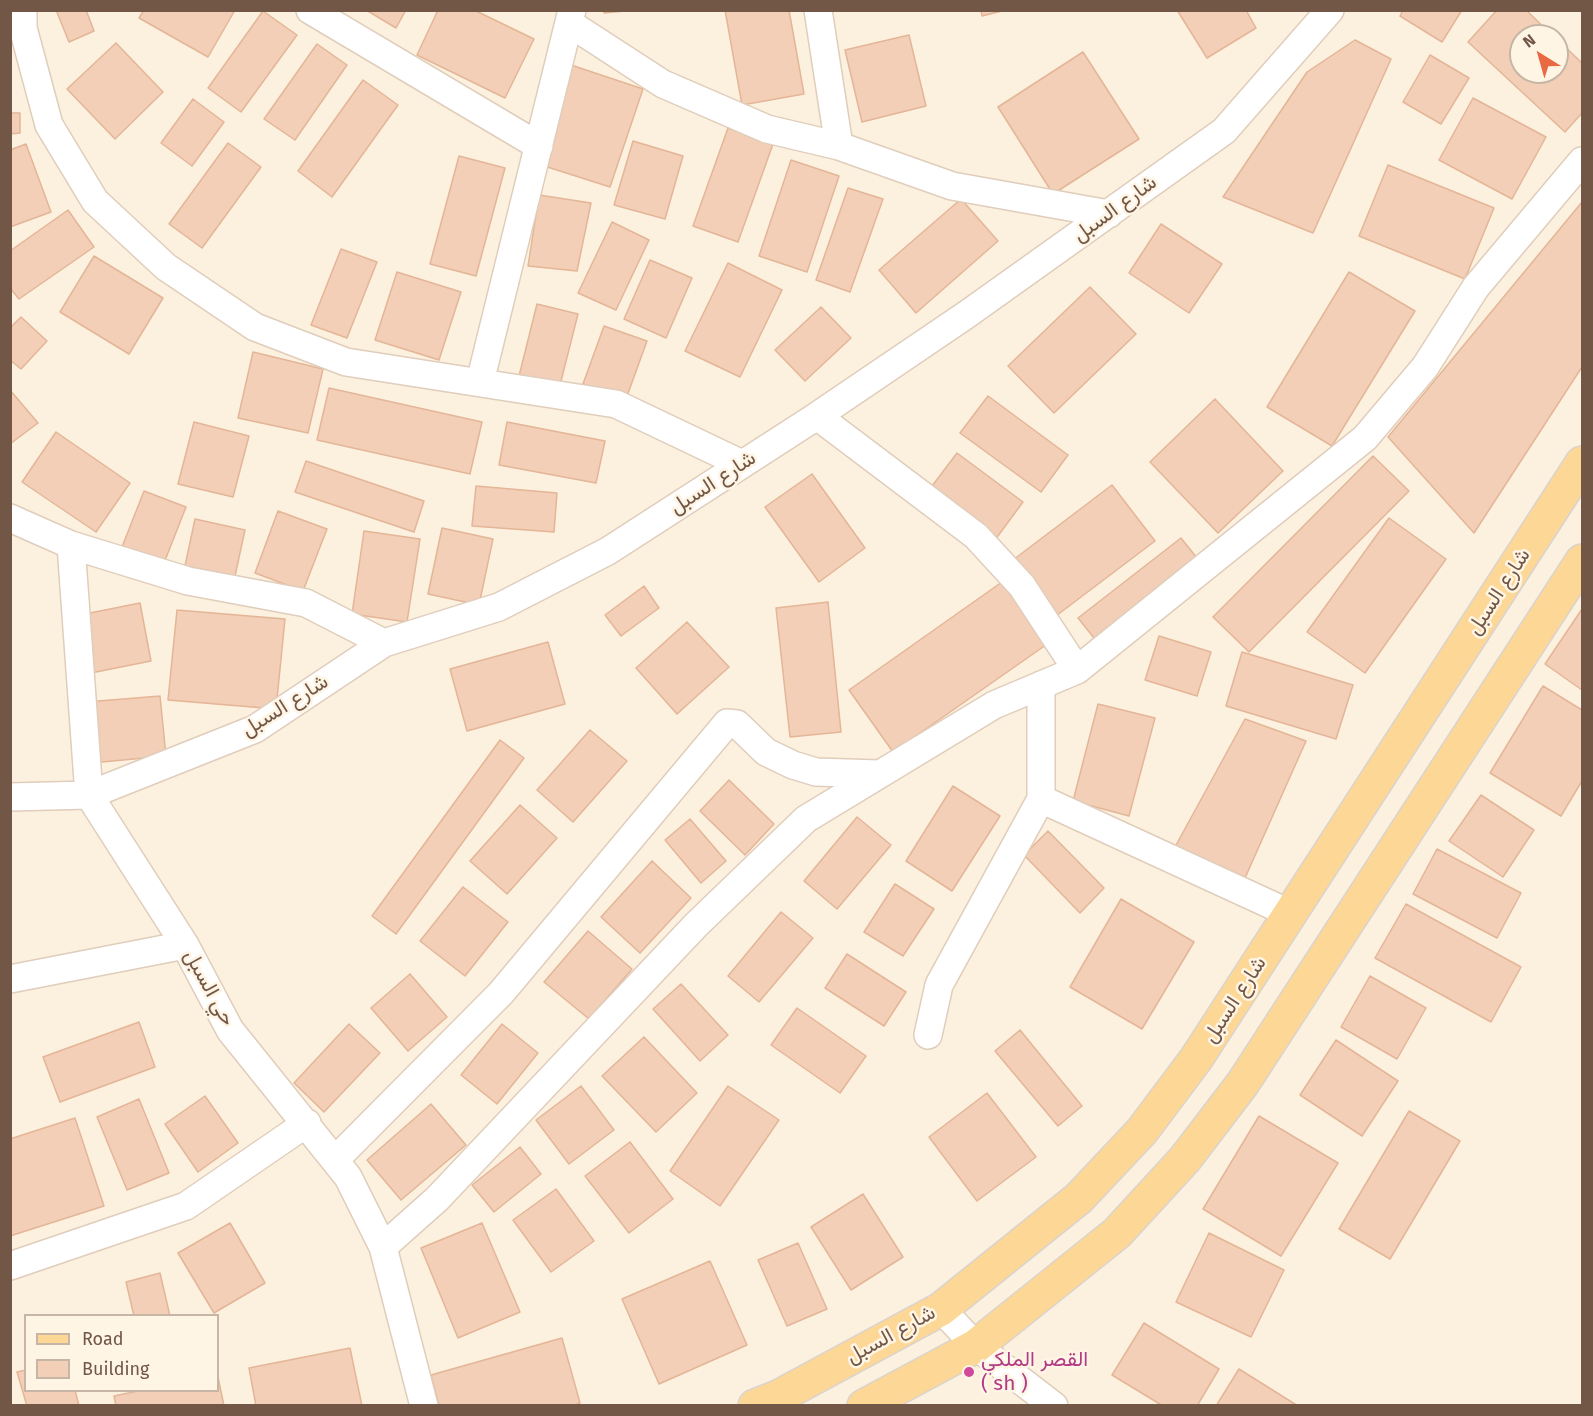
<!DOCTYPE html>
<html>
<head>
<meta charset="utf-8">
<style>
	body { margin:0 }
	#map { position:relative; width:1593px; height:1416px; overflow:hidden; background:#fcf1df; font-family:"Fira Sans",sans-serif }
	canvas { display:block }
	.frame { position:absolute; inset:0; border:12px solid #725747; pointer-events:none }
	.legend { position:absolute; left:24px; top:1314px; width:195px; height:78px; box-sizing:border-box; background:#fff5e5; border:2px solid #c7b6a6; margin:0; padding:8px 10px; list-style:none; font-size:18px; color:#725747 }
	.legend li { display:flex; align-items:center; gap:12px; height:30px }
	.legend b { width:30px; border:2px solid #c7b6a6 }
	.north { position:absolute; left:1509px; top:24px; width:60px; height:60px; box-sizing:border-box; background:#fff5e5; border:2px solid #c7b6a6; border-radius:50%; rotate:323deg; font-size:16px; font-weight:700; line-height:24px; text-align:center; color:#725747 }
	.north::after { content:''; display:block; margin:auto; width:21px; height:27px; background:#e86942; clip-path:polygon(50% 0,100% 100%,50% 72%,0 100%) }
</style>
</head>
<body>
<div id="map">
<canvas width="1593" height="1416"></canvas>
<div class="frame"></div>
<ul class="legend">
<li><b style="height:8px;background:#fcd796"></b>Road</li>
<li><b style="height:16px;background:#f2cfb6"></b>Building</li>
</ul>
<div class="north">N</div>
</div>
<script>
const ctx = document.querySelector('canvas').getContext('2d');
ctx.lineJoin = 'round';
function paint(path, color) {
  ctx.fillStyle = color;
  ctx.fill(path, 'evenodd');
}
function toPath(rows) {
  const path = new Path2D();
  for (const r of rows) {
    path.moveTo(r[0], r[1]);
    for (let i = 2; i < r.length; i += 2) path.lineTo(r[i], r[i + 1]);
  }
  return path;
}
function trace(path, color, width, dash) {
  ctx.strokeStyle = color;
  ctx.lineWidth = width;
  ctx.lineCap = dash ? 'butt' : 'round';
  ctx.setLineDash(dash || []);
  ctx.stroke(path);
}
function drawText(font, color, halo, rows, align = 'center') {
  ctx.font = font + ' "Fira Sans",Vazirmatn,sans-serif';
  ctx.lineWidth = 5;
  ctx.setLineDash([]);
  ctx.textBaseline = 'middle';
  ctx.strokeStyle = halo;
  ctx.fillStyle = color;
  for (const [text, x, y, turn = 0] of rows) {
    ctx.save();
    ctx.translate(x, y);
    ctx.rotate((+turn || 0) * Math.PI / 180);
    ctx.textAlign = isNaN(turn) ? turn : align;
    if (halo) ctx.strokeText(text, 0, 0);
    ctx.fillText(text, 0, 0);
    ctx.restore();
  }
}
const building = toPath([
	[56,10,86,10,94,31,69,42,56,10],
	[144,10,235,10,208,57,139,18,144,10],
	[366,10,406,10,396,28,366,10],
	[438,10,474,10,534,39,505,98,417,55,438,10],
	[604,10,635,10,604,13,604,10],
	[725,10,789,10,804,94,742,105,725,10],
	[981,10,1006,10,982,16,981,10],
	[1177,10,1246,10,1256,28,1207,58,1177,10],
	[1403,10,1462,10,1442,42,1400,16,1403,10],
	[1497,10,1526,10,1553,36,1521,36,1521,72,1557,72,1557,39,1582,63,1582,113,1565,132,1468,42,1497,10],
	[263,11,297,35,241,112,208,88,263,11],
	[909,35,926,106,862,122,845,50,909,35],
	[1355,40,1391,59,1313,233,1223,197,1307,72,1355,40],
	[116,43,163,92,115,139,67,89,116,43],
	[317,44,347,65,295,140,264,119,317,44],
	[1083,52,1139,139,1053,194,998,107,1083,52],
	[1430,55,1469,78,1441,124,1403,102,1430,55],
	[568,64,643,89,610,187,535,163,568,64],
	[363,80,398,105,332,197,298,171,363,80],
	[1473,98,1546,137,1512,199,1439,160,1473,98],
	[193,99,224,122,192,166,161,143,193,99],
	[10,113,20,113,20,133,10,134,10,113],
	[728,128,773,144,738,242,693,226,728,128],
	[633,141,683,156,665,219,614,205,633,141],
	[228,143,261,167,202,248,169,224,228,143],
	[26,144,51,212,10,227,10,150,26,144],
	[459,156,505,168,476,276,430,264,459,156],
	[791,160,839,176,807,272,759,256,791,160],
	[1388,165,1494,208,1465,279,1359,236,1388,165],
	[848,188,883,199,850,292,816,280,848,188],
	[539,195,591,203,577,271,528,266,539,195],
	[961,199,998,241,916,313,879,270,961,199],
	[1582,202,1582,367,1474,533,1388,437,1582,202],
	[68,210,94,247,19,299,10,288,10,251,68,210],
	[612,222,649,240,616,310,578,293,612,222],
	[1161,224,1222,264,1189,313,1129,273,1161,224],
	[341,249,377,262,347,338,311,325,341,249],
	[94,256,163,298,129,354,60,312,94,256],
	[650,260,692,278,666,338,624,319,650,260],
	[728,263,782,290,740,377,685,351,728,263],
	[397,272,461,292,439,360,375,340,397,272],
	[1349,272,1415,311,1332,446,1267,407,1349,272],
	[1090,287,1136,334,1054,413,1008,366,1090,287],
	[537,304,578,314,560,385,519,376,537,304],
	[821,307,851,338,805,381,775,350,821,307],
	[21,317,47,341,21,369,10,360,10,328,21,317],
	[604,326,647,341,626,399,583,384,604,326],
	[253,352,323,369,308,433,238,418,253,352],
	[329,388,482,422,470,474,317,440,329,388],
	[10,390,38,423,10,444,10,390],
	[988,396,1068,455,1041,492,960,433,988,396],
	[1215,399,1283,471,1218,533,1150,462,1215,399],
	[194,422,249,436,233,497,178,484,194,422],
	[507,422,605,441,596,483,499,465,507,422],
	[56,432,130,483,96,532,22,482,56,432],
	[957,453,1023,502,992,544,926,494,957,453],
	[1373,456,1409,491,1249,652,1213,617,1373,456],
	[306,461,424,501,414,532,295,492,306,461],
	[812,474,865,548,819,582,765,507,812,474],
	[1112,485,1155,541,1052,619,1009,563,1112,485],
	[476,486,557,493,554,532,472,526,476,486],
	[144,491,186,507,164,563,122,547,144,491],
	[278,511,327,529,303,591,255,573,278,511],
	[1389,518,1446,559,1365,673,1307,632,1389,518],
	[195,519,245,530,235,576,185,566,195,519],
	[442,528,493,539,479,605,428,594,442,528],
	[364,531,420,539,407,622,352,614,364,531],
	[1181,538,1201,563,1098,643,1078,618,1181,538],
	[1009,577,1053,640,893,752,849,690,1009,577],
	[644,586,659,608,621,636,605,615,644,586],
	[828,602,841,732,790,737,776,608,828,602],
	[140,603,151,661,91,673,80,615,140,603],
	[1582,609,1582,690,1545,664,1582,609],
	[177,610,285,619,276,709,168,700,177,610],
	[687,622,729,667,677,714,636,668,687,622],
	[1159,636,1211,652,1197,696,1145,680,1159,636],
	[548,642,565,704,467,731,450,669,548,642],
	[1242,652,1353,685,1336,739,1226,706,1242,652],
	[1543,686,1582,710,1582,781,1561,816,1490,773,1543,686],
	[160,696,166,756,91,763,86,702,160,696],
	[1098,704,1155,718,1129,816,1073,801,1098,704],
	[1245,719,1306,741,1245,878,1175,847,1245,719],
	[590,730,627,761,573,822,537,790,590,730],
	[500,740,524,758,396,934,372,916,500,740],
	[729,780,774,824,745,855,700,811,729,780],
	[953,786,1000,816,952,891,906,861,953,786],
	[1481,795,1534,830,1503,877,1449,841,1481,795],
	[520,805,557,838,507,894,470,861,520,805],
	[857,817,891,845,837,909,804,881,857,817],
	[690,819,726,861,701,883,665,840,690,819],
	[1048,831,1104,888,1080,913,1024,855,1048,831],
	[1437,849,1521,893,1497,938,1413,894,1437,849],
	[652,861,691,898,640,953,601,917,652,861],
	[895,884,934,909,903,956,864,932,895,884],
	[463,887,508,922,465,976,420,941,463,887],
	[1121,899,1194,942,1142,1029,1070,987,1121,899],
	[1406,904,1521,967,1491,1022,1375,958,1406,904],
	[781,912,813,938,759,1002,728,976,781,912],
	[588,931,632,969,589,1019,544,982,588,931],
	[847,954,906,992,884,1026,825,988,847,954],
	[410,974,447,1017,408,1051,371,1008,410,974],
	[1370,976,1426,1008,1397,1059,1341,1027,1370,976],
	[681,984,728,1035,700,1061,653,1009,681,984],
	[797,1008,866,1056,840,1093,771,1045,797,1008],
	[139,1022,155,1067,60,1102,43,1057,139,1022],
	[349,1024,380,1053,324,1112,294,1083,349,1024],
	[502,1024,538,1053,497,1104,461,1075,502,1024],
	[1020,1030,1082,1106,1058,1126,995,1051,1020,1030],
	[644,1037,697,1093,656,1132,602,1076,644,1037],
	[1336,1040,1398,1081,1362,1136,1300,1095,1336,1040],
	[581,1086,614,1130,569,1164,536,1120,581,1086],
	[728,1086,779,1120,720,1206,670,1171,728,1086],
	[987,1093,1036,1157,977,1201,929,1137,987,1093],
	[205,1096,238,1143,198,1172,165,1124,205,1096],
	[139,1099,169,1173,127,1190,97,1117,139,1099],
	[431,1104,466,1145,401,1200,367,1160,431,1104],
	[1409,1111,1460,1141,1390,1259,1339,1229,1409,1111],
	[1259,1116,1338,1163,1281,1256,1203,1209,1259,1116],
	[75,1118,104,1206,10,1236,10,1139,75,1118],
	[630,1142,673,1199,629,1233,585,1176,630,1142],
	[520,1147,541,1174,494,1212,472,1185,520,1147],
	[556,1189,594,1241,551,1272,513,1220,556,1189],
	[863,1194,903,1257,851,1290,811,1227,863,1194],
	[230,1223,265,1283,214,1313,178,1253,230,1223],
	[482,1223,520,1312,458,1338,421,1248,482,1223],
	[1209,1233,1284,1270,1251,1337,1176,1302,1209,1233],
	[798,1243,827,1309,787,1326,758,1260,798,1243],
	[710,1261,747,1345,659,1384,622,1299,710,1261],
	[160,1273,170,1316,134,1316,126,1282,160,1273],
	[1144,1323,1219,1369,1197,1406,1163,1406,1112,1375,1144,1323],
	[562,1338,580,1403,572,1406,439,1406,431,1375,562,1338],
	[350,1348,362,1406,256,1406,249,1368,350,1348],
	[1239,1369,1298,1406,1216,1406,1239,1369],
	[26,1370,26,1390,75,1390,79,1406,27,1406,17,1372,26,1370],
	[218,1377,224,1406,116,1406,114,1396,143,1390,218,1390,218,1377]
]);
const street = toPath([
	[23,10,23,28,49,125,95,201,166,267,255,327,346,362,616,404,742,464],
	[310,10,539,146],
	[818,10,839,146],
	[569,23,663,84,767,129,839,146,952,186,1109,214],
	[480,382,572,10],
	[817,416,976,536,1022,586,1077,670],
	[10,518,71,545,188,581,306,603,384,643],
	[71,545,89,795,185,945,230,1030,348,1177,383,1247,424,1406],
	[10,797,89,795,255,729,384,643,499,607,608,551,817,416,966,315,1224,131,1330,10],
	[1041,799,1291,914],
	[10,979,185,945],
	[928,1035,939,985,1041,799,1041,685],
	[335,1160,501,993,727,723,737,724,766,752,793,765,816,772,879,774],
	[383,1247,437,1199,696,925,806,819,994,705,1077,670,1365,438,1425,367,1476,287,1582,161],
	[10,1266,186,1206,307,1123],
	[941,1309,976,1346,1054,1406]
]);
const primary = toPath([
	[755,1406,778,1397,941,1309,1079,1198,1142,1131,1196,1059,1582,463],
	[864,1406,976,1346,1117,1233,1185,1159,1243,1083,1582,561]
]);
const markers = [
	[969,1372,6,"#d1479c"]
];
const streetNames = [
	["شارع السبل",1115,209,-36],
	["شارع السبل",713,483,-33],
	["شارع السبل",1499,592,-57],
	["شارع السبل",285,706,-32],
	["حي السبل",209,988,61],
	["شارع السبل",1235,1000,-57],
	["شارع السبل",891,1335,-29]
];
const hotelNames = [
	["القصر الملكي",981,1360],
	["( sh )",981,1384]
];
paint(building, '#f2cfb6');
trace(building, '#e4b597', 1.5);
trace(street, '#e0cdbb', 30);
trace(primary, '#dad3cf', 36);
trace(street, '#fff', 27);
trace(primary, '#fcd796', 33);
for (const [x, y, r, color] of markers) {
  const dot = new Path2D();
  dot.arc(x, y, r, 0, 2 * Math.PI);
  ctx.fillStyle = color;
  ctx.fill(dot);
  trace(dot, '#fff5e5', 2);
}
drawText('21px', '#725747', '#fff5e5', streetNames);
drawText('21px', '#b23c85', '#fff5e5', hotelNames, 'left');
</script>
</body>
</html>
